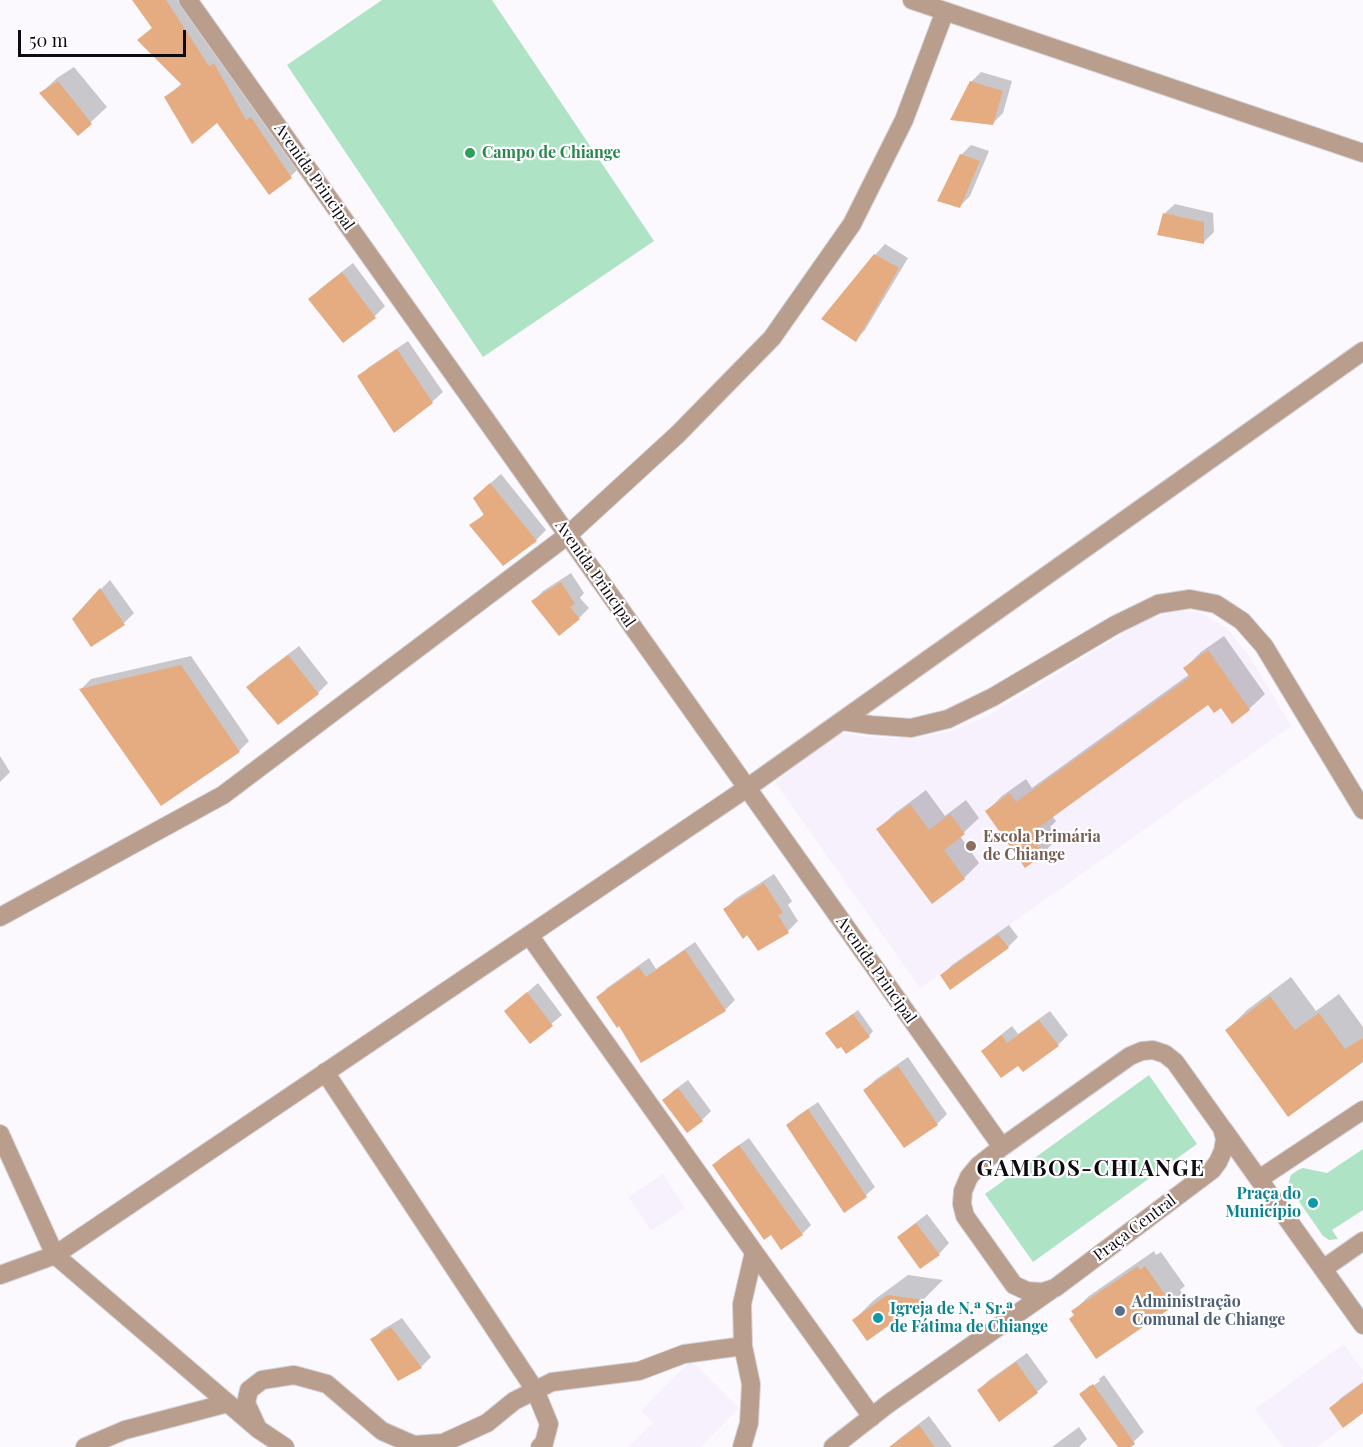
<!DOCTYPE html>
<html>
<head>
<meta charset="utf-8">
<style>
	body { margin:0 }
	#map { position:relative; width:1363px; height:1447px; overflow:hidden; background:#fbf9fe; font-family:"Playfair Display",serif }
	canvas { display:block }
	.scale { position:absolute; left:18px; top:30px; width:168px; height:27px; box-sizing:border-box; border:3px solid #0f0a12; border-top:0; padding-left:8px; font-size:18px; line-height:21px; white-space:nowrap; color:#0f0a12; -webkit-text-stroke:4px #fff; paint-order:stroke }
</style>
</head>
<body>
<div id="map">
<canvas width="1363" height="1447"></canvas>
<div class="scale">50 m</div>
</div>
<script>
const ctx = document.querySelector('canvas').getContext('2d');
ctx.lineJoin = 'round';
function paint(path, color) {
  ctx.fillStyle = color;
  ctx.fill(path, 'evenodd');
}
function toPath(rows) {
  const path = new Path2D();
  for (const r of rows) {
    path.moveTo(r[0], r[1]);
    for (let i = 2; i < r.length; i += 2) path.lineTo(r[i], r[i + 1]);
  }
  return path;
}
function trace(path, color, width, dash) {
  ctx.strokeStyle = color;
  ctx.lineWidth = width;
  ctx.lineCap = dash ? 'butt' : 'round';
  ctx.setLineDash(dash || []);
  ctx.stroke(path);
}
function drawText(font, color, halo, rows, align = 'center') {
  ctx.font = font + ' "Playfair Display",serif';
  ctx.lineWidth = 4.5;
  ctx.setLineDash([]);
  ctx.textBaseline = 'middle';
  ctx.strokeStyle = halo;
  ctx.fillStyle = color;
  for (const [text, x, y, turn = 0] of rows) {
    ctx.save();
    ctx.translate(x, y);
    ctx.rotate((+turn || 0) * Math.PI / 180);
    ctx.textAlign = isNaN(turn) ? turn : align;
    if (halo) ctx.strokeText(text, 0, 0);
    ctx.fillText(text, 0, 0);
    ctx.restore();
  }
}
const built = toPath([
	[1177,611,1201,613,1227,628,1250,657,1291,726,920,988,775,782,840,733,879,738,915,738,953,731,989,715,1146,620],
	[663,1174,685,1208,651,1231,629,1197],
	[1344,1344,1363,1371,1363,1413,1317,1447,1283,1447,1255,1409],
	[691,1360,739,1408,701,1447,628,1447,653,1423,641,1411]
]);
const green = toPath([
	[382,0,492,0,654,241,483,357,287,65],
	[1149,1075,1197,1144,1033,1262,985,1194],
	[1363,1149,1363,1210,1332,1230,1338,1239,1329,1240,1323,1236,1289,1187,1289,1181,1291,1175,1298,1170,1303,1168,1327,1173]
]);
const shadow = toPath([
	[133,0,183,0,301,166,291,176,217,121,166,97,182,83,139,40,153,27],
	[74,67,107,107,78,134,41,93,57,78],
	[981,72,1012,81,1003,113,993,123,971,82],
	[971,145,989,151,970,196,960,206,961,155],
	[1175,204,1213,213,1214,232,1204,242,1164,214],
	[885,244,908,258,865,330,855,340,875,255],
	[353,263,385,306,375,316,343,341,310,299,320,289],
	[408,341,443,392,432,402,394,431,359,377,369,367],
	[501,474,546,530,536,540,471,526,485,513,485,488],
	[571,573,584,593,580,598,589,608,579,618,533,601,543,591],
	[110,580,134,613,124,623,91,645,101,589],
	[1224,636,1265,694,1249,709,1222,706,1209,703,1052,816,1056,821,1050,827,1058,838,1043,853,987,811,1002,796,1026,779,1032,788,1190,674,1185,668,1201,652],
	[299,646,328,683,318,693,248,687,258,677],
	[191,656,249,741,239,751,81,689,91,679],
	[0,756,10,772,0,782],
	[926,790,945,816,966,800,979,818,960,836,979,863,964,878,878,830,894,814],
	[774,874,792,901,788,905,798,921,788,931,758,949,748,933,725,909,735,899],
	[1009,925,1018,937,1008,947,942,975,952,965],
	[695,942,735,1000,725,1010,642,1060,620,1024,598,997,607,988,649,958,656,969],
	[1291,977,1316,1011,1339,994,1363,1027,1363,1061,1227,1030,1247,1010],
	[538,983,562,1015,530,1042,506,1011],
	[858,1010,873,1031,869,1036,832,1029],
	[1050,1011,1068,1035,1058,1045,1019,1063,983,1051,993,1041,1012,1026,1018,1034],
	[908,1057,947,1114,937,1124,865,1090,875,1080],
	[688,1080,711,1111,702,1120,664,1100,673,1091],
	[818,1102,875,1187,866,1195,845,1211,788,1126,796,1117],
	[749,1138,811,1225,802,1234,771,1233,714,1165,722,1157],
	[927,1214,949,1243,939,1254,899,1238,909,1228],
	[1154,1251,1156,1255,1161,1252,1185,1286,1180,1290,1182,1293,1167,1309,1075,1314,1073,1311,1089,1296],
	[908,1275,943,1280,924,1299,867,1339,854,1320,874,1300],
	[402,1318,431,1357,421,1367,372,1340,382,1330],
	[1027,1353,1048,1382,1037,1392,1000,1420,979,1390,989,1380],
	[1104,1375,1144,1432,1128,1447,1119,1447,1081,1394,1090,1385,1090,1388,1100,1381,1099,1379],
	[1363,1382,1363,1411,1331,1408,1341,1398],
	[929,1416,952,1447,890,1447,899,1439],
	[1079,1427,1087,1439,1079,1447,1052,1447]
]);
const building = toPath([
	[132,0,166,0,209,66,214,63,246,120,251,117,292,178,269,195,217,123,192,144,164,97,182,85,137,40,152,28],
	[58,81,92,124,78,136,39,93],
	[970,81,1003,91,993,125,950,120],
	[960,154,980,161,960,208,937,201],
	[1163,213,1204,222,1204,244,1157,235],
	[874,254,899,268,856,342,821,319],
	[342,272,376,318,343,343,308,299],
	[397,349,433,403,394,433,357,376],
	[490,483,537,541,503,566,469,525,484,515,473,498],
	[561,582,575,604,570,607,580,619,559,636,531,601],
	[100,588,125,625,91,647,72,619],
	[1208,650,1250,710,1232,724,1221,708,1214,713,1208,705,1035,830,1041,838,1035,842,1044,854,1025,868,985,811,1010,793,1016,802,1190,677,1183,668],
	[288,655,319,694,278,725,246,687],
	[181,665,240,752,161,806,79,689],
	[910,804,929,830,950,814,965,834,944,850,965,879,932,904,876,829],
	[764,883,783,913,778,915,789,933,758,951,747,935,743,939,723,909],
	[998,934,1009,948,950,990,940,975],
	[685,950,726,1011,641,1063,619,1026,617,1028,596,997,639,967,646,977],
	[527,992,553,1026,530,1044,504,1011],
	[1270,996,1295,1030,1319,1013,1345,1049,1363,1038,1363,1062,1288,1117,1225,1030],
	[853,1014,870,1037,846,1054,841,1047,837,1049,825,1033],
	[1039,1020,1059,1046,1023,1072,1018,1066,1001,1078,981,1051,1002,1035,1007,1043],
	[898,1066,938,1125,904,1148,863,1090],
	[678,1088,703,1121,687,1133,662,1100],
	[808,1109,867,1197,844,1213,786,1125],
	[739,1145,803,1235,781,1250,771,1235,764,1240,712,1165],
	[916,1223,940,1255,920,1269,897,1237],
	[1138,1266,1140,1270,1145,1266,1170,1302,1165,1306,1168,1310,1096,1359,1069,1319,1074,1315,1071,1311],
	[887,1295,925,1300,867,1341,852,1320],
	[391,1327,422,1368,398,1381,370,1339],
	[1016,1362,1038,1393,999,1422,977,1390],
	[1363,1383,1363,1413,1343,1428,1329,1408],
	[1093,1384,1135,1444,1131,1447,1118,1447,1079,1394],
	[919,1425,935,1447,889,1447]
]);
const minor = toPath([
	[188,0,1002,1147],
	[912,0,1363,153],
	[842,721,871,725,911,728,948,719,993,697,1115,625,1158,604,1190,599,1216,604,1242,621,1264,646,1363,810],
	[0,917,223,795,568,535,678,434,772,338,852,224,904,120,945,11],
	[529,935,754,1252],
	[1153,1050,1165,1054,1175,1062,1222,1128,1225,1139,1223,1151,1218,1162,1212,1170,1055,1288,1042,1292,1027,1291,1014,1285,965,1216,962,1204,963,1191,969,1177,979,1165,1002,1147,1130,1056,1142,1051,1153,1050],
	[325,1072,535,1390,549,1424,544,1443,540,1447],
	[1223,1129,1363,1325],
	[0,1134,55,1255,258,1429,285,1447],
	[1259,1179,1363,1110],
	[1323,1269,1363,1241],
	[0,1275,55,1255,747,788,1363,351],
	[258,1429,246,1403,249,1390,262,1380,294,1375,327,1384,382,1431,414,1445,443,1443,487,1423,514,1401,552,1382,639,1371,684,1354,743,1346],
	[85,1447,125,1430,228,1403],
	[742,1447,749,1423,751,1384,743,1346,742,1304,754,1252,872,1417],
	[833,1447,888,1404,1051,1290]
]);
const markers = [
	[470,153,6,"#2e9e5b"],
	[971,846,6,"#8d6e63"],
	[1313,1203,6,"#0f9aa8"],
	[1120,1311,6,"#5c6f8a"],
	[878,1318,6,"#0f9aa8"]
];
const leisureNames = [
	["Campo de Chiange",482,153]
];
const streetNames = [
	["Avenida Principal",314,177,55],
	["Avenida Principal",595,574,55],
	["Avenida Principal",876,970,55],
	["Praça Central",1135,1228,-37]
];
const educationNames = [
	["Escola Primária",983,837],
	["de Chiange",983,855]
];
const cultureNames = [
	["Praça do",1301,1194],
	["Município",1301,1212],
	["Igreja de N.ª Sr.ª",890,1309,"left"],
	["de Fátima de Chiange",890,1327,"left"]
];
const serviceNames = [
	["Administração",1132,1302],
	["Comunal de Chiange",1132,1320]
];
const districtNames = [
	["GAMBOS-CHIANGE",1091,1169]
];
paint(built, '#f7f0fd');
paint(green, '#aee3c5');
paint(shadow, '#0003');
paint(building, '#e5ac81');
trace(minor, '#d5d3d8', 20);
trace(minor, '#b99e8d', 18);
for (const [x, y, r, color] of markers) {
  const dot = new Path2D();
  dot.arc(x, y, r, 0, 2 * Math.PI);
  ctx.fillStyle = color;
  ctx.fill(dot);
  trace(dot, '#fff', 2);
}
drawText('bold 16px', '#27864d', '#fff', leisureNames, 'left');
drawText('16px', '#0f0a12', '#fff', streetNames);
drawText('bold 16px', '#785e54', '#fff', educationNames, 'left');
drawText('bold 16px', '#0d838f', '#fff', cultureNames, 'right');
drawText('bold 16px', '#4e5e75', '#fff', serviceNames, 'left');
ctx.letterSpacing = '1.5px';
drawText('bold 22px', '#0f0a12', '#fff', districtNames);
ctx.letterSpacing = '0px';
</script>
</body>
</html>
